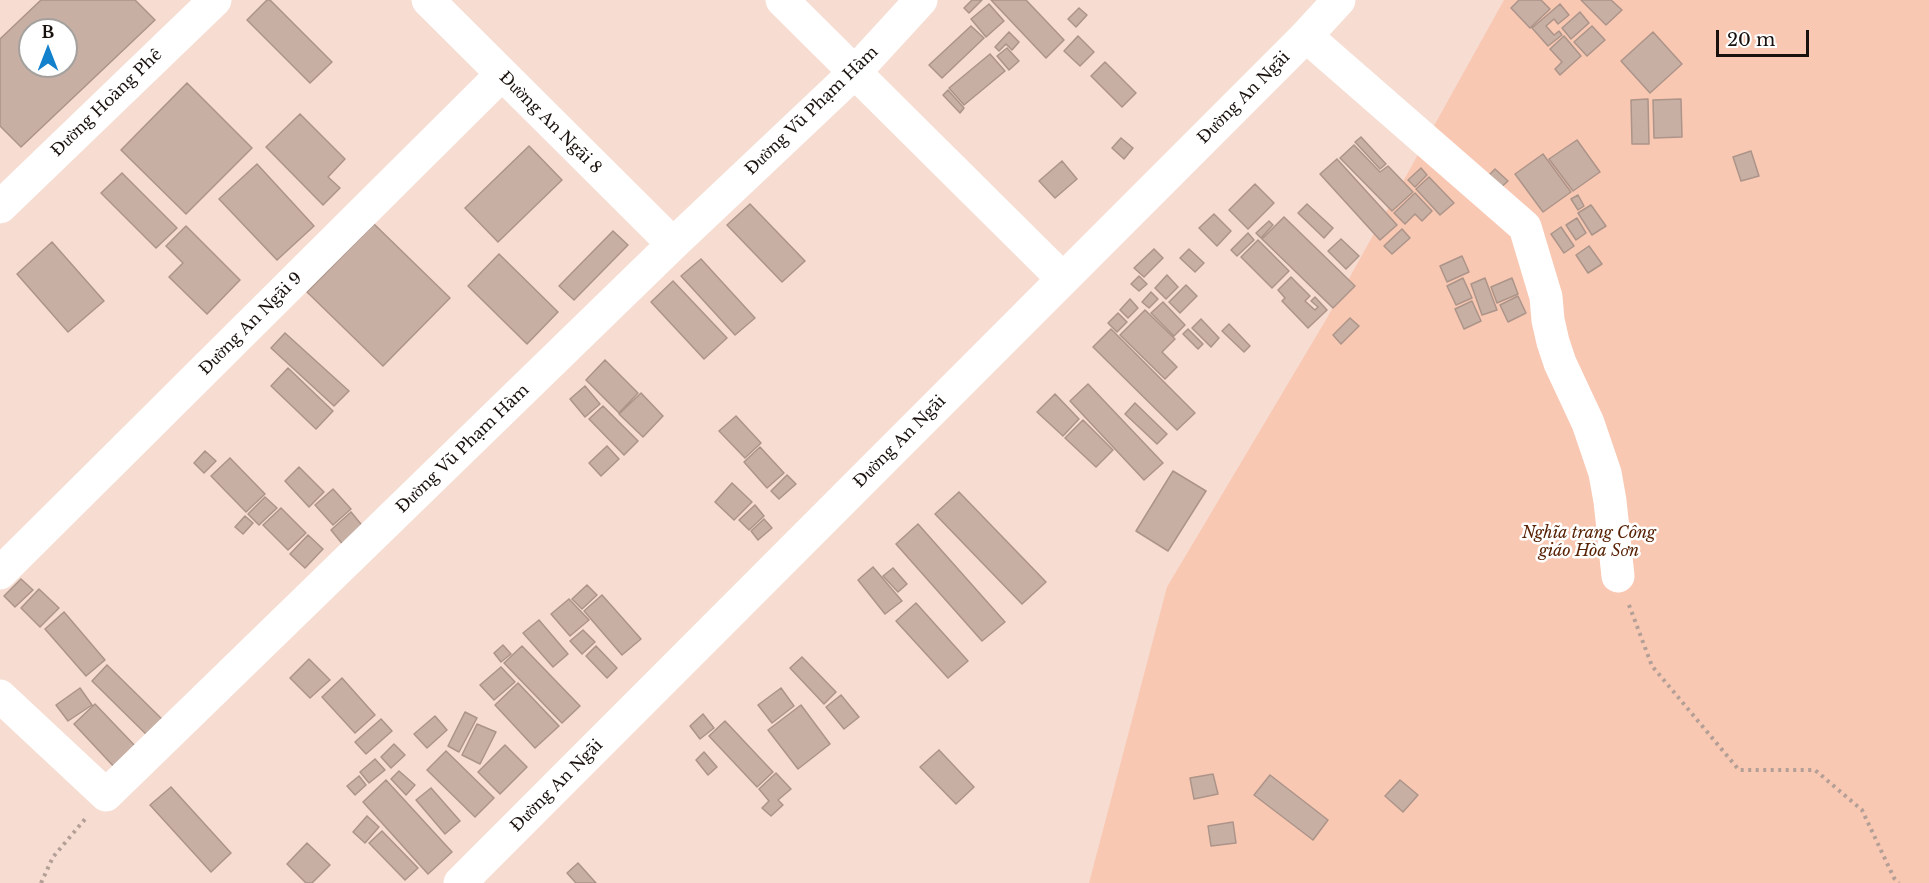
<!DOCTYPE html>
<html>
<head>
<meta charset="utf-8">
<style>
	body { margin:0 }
	#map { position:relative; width:1929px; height:883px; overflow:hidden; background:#f6dcd1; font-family:"Libre Baskerville",serif }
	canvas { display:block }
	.north { position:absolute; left:18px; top:18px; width:60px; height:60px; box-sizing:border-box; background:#fff; border:2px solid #a3a09e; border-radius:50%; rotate:0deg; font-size:16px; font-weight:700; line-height:24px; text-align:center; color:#19110d }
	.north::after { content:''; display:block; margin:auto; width:21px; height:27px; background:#1381cb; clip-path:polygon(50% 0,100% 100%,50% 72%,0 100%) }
	.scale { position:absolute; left:1716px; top:30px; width:93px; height:27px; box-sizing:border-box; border:3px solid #19110d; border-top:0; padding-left:8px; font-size:18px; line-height:21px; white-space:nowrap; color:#19110d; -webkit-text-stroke:4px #fff; paint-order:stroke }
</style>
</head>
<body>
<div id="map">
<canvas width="1929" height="883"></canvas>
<div class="north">B</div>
<div class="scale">20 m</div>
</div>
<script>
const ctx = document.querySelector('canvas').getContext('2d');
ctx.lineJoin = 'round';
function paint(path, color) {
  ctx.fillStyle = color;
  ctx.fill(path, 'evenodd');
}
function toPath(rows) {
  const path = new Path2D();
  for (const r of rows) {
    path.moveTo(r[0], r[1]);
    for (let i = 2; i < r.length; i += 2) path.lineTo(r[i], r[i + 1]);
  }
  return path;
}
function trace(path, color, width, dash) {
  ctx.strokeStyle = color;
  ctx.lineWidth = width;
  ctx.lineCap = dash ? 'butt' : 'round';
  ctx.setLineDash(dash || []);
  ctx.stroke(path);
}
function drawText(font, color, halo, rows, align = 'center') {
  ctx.font = font + ' "Libre Baskerville",serif';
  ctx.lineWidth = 5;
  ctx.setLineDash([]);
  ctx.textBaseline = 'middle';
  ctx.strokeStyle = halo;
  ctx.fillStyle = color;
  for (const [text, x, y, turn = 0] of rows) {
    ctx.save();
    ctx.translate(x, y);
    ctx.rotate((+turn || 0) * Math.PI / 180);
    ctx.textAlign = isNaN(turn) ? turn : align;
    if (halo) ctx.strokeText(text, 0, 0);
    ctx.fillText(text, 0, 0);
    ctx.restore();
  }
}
const green = toPath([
	[1504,0,1929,0,1929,883,1089,883,1167,587,1327,318]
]);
const building = toPath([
	[41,0,135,0,155,20,21,147,0,126,0,39,41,0],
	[30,30,66,30,66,66,30,66,30,30],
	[267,0,270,0,332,62,310,83,247,20,267,0],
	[972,0,982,0,969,13,964,8,972,0],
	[991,0,1026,0,1064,40,1046,58,991,0],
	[1519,0,1541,0,1550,9,1530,28,1511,8,1519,0],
	[1581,0,1611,0,1622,10,1606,25,1581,0],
	[989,4,1004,21,986,37,971,19,989,4],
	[1560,4,1569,15,1558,24,1554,19,1546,26,1554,35,1559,31,1562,35,1548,46,1532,28,1560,4],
	[1079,8,1087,15,1076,27,1068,19,1079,8],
	[1580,12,1589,23,1571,39,1562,28,1580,12],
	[971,26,984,38,942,78,929,65,971,26],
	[1592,26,1605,40,1587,56,1574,42,1592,26],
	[1009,32,1019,42,1012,50,1006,44,999,51,995,47,1009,32],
	[1653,32,1682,64,1650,93,1621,61,1653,32],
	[1078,36,1094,52,1080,66,1064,51,1078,36],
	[1564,36,1581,56,1560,75,1555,69,1562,62,1550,49,1564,36],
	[1007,48,1019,61,1009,70,997,56,1007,48],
	[990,54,1005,71,964,105,949,88,990,54],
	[1105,62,1136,93,1122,107,1091,76,1105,62],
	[187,83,252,148,186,214,121,150,187,83],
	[948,90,964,108,960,113,943,95,948,90],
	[1648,99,1649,144,1632,144,1631,100,1648,99],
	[1681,99,1682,137,1654,138,1653,100,1681,99],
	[300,114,345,159,328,177,340,188,323,205,266,147,300,114],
	[1361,137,1386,164,1380,169,1355,142,1361,137],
	[1121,138,1133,148,1124,159,1112,148,1121,138],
	[1577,140,1600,172,1573,191,1549,159,1577,140],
	[1354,145,1380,172,1388,166,1413,192,1392,211,1340,158,1354,145],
	[529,146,562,180,498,242,465,208,529,146],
	[1751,151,1759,176,1741,181,1733,157,1751,151],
	[1543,154,1571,192,1543,212,1515,174,1543,154],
	[1337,159,1397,225,1380,240,1320,174,1337,159],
	[1062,161,1077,179,1055,198,1039,181,1062,161],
	[257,164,314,226,277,260,219,199,257,164],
	[1421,168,1427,175,1415,187,1408,180,1421,168],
	[1495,169,1508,181,1498,190,1486,178,1495,169],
	[122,173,177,228,156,248,101,193,122,173],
	[1429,177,1454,203,1440,215,1416,189,1429,177],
	[1255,184,1274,203,1248,229,1229,210,1255,184],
	[1415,193,1432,211,1422,221,1415,214,1405,224,1394,213,1415,193],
	[1578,195,1584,206,1578,210,1571,199,1578,195],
	[750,204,805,261,782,282,727,225,750,204],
	[1307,204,1333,228,1324,238,1298,213,1307,204],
	[1591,205,1606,226,1592,235,1578,213,1591,205],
	[1214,214,1231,231,1217,246,1199,228,1214,214],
	[1284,217,1355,286,1333,308,1262,239,1284,217],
	[1577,218,1586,233,1576,240,1566,225,1577,218],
	[1269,221,1273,225,1261,238,1256,233,1269,221],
	[374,224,450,298,383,366,307,292,374,224],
	[186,226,240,280,207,314,169,277,183,263,166,246,186,226],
	[1561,227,1574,246,1564,253,1551,234,1561,227],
	[1402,229,1410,238,1392,254,1384,246,1402,229],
	[613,231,628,245,574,300,559,286,613,231],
	[1248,233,1254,240,1237,256,1231,250,1248,233],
	[1341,239,1359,256,1346,269,1328,251,1341,239],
	[1258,240,1289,271,1272,288,1241,257,1258,240],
	[52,242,104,301,68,332,17,274,52,242],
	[1589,246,1602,264,1588,273,1576,255,1589,246],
	[1154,249,1163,258,1144,277,1134,268,1154,249],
	[1189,249,1204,263,1195,272,1180,258,1189,249],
	[499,254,558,312,527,344,468,286,499,254],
	[1462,256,1469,272,1447,282,1440,266,1462,256],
	[701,259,755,318,735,335,681,276,701,259],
	[1167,275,1178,287,1166,299,1155,288,1167,275],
	[1139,276,1147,284,1139,291,1131,284,1139,276],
	[1291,277,1310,296,1305,301,1315,310,1318,307,1311,301,1315,297,1327,310,1308,328,1282,301,1285,298,1278,290,1291,277],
	[1463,278,1472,298,1456,305,1447,286,1463,278],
	[1485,278,1497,310,1482,315,1471,284,1485,278],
	[1512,278,1518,294,1497,303,1491,287,1512,278],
	[673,281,727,338,704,359,651,302,673,281],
	[1186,285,1197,296,1180,313,1169,302,1186,285],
	[1151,292,1158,299,1149,308,1142,302,1151,292],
	[1518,296,1526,313,1508,322,1500,305,1518,296],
	[1130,299,1138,308,1128,318,1120,310,1130,299],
	[1472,301,1481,321,1464,329,1455,309,1472,301],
	[1163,302,1185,325,1174,336,1151,313,1163,302],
	[1145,310,1175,339,1162,352,1177,367,1165,379,1120,335,1145,310],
	[1118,313,1127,322,1117,332,1108,323,1118,313],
	[1350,318,1359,326,1341,344,1333,335,1350,318],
	[1201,319,1219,338,1211,347,1192,328,1201,319],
	[1229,324,1250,346,1244,352,1222,331,1229,324],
	[1111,329,1195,413,1177,430,1093,347,1111,329],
	[1188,329,1203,344,1198,349,1183,334,1188,329],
	[285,333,349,391,334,406,271,348,285,333],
	[605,360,638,393,619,413,586,380,605,360],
	[288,368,333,411,316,429,271,386,288,368],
	[1088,384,1163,463,1144,480,1070,401,1088,384],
	[585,386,600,404,585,417,570,399,585,386],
	[641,393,663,416,643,437,619,414,641,393],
	[1055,394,1079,419,1063,436,1037,412,1055,394],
	[1135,403,1167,434,1157,444,1125,414,1135,403],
	[603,406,638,441,624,455,589,419,603,406],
	[736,416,761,443,745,458,719,431,736,416],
	[1083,420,1113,450,1096,467,1065,438,1083,420],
	[607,446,619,459,601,476,589,463,607,446],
	[760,447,784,473,767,488,744,462,760,447],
	[205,451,216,461,204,473,194,463,205,451],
	[230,458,265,494,246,512,211,476,230,458],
	[299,467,324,492,309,507,285,481,299,467],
	[1173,471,1206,491,1168,551,1136,531,1173,471],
	[787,475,796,484,779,499,771,491,787,475],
	[732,483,752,502,734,520,715,502,732,483],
	[333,489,351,509,333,525,315,505,333,489],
	[959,492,1046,582,1022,604,935,514,959,492],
	[265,497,277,508,259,525,248,514,265,497],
	[755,505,764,516,749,530,739,520,755,505],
	[281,508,306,533,288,550,263,525,281,508],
	[351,512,370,535,349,552,331,530,351,512],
	[245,516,253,523,243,534,235,527,245,516],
	[764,519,772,528,758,540,751,531,764,519],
	[918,524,1005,622,982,641,896,544,918,524],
	[308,535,323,549,305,568,290,554,308,535],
	[873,567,902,601,885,614,858,580,873,567],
	[893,568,907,584,898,592,883,576,893,568],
	[21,579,33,590,15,607,4,596,21,579],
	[587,585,597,595,582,609,572,599,587,585],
	[39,589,59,608,40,627,21,608,39,589],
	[602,595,641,639,622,655,584,611,602,595],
	[569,599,589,620,570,636,551,614,569,599],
	[916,603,968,661,948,678,896,621,916,603],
	[64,612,105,660,86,676,45,629,64,612],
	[539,620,568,654,553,667,523,633,539,620],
	[583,630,595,642,582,654,570,641,583,630],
	[503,645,511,654,501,662,494,653,503,645],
	[522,646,580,706,562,723,504,663,522,646],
	[596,646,617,668,607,678,586,656,596,646],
	[802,657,836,692,824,704,790,668,802,657],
	[309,659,330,680,310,698,290,678,309,659],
	[107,665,169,726,153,741,92,681,107,665],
	[501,667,515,682,494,700,480,685,501,667],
	[342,678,375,715,355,733,322,697,342,678],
	[518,683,559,726,535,748,495,705,518,683],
	[80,688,92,705,68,721,56,705,80,688],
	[781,688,794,706,772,723,758,705,781,688],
	[841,695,859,717,844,729,826,707,841,695],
	[95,704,138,749,117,770,74,724,95,704],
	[801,705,830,744,798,769,768,730,801,705],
	[465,712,477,718,459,752,448,746,465,712],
	[703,714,714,728,700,739,690,726,703,714],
	[435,716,447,730,427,748,414,734,435,716],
	[381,719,392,731,366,754,355,742,381,719],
	[725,721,773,772,757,787,709,736,725,721],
	[477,724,496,732,480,764,462,755,477,724],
	[394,744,405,755,391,768,381,757,394,744],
	[505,745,527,767,500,794,478,772,505,745],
	[939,750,974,787,956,804,920,767,939,750],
	[446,751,494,798,475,817,427,770,446,751],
	[704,752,717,767,708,775,696,760,704,752],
	[375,759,385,770,369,783,360,772,375,759],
	[399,771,415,785,406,795,391,779,399,771],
	[776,773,791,789,778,800,783,805,771,816,762,808,769,801,759,789,776,773],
	[1213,774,1218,794,1194,799,1190,778,1213,774],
	[1270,775,1328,820,1313,840,1254,795,1270,775],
	[359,776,366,785,355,795,347,786,359,776],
	[386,780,452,852,428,874,363,802,386,780],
	[1400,780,1418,795,1403,812,1385,796,1400,780],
	[171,787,231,853,211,872,150,805,171,787],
	[431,788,460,821,445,834,416,800,431,788],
	[367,816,379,827,365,843,353,832,367,816],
	[1233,822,1236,843,1211,846,1208,826,1233,822],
	[382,831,418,868,405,880,369,843,382,831],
	[307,843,330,865,312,883,306,883,287,864,307,843],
	[578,863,596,883,576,883,567,873,578,863]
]);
const path = toPath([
	[1629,605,1652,666,1739,770,1815,770,1862,810,1894,878,1899,883],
	[41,883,53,857,86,818]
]);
const minor = toPath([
	[428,0,673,244],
	[782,0,1063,279],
	[1306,36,1525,227,1546,297,1548,320,1553,342,1560,363,1588,423,1605,473,1610,501,1618,576],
	[0,207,215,0],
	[0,573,501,75],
	[0,696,106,795,673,244,854,73,921,0]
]);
const major = toPath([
	[460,883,1306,36,1339,0]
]);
const streetNames = [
	["Đường An Ngãi",1244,98,-45],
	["Đường Hoàng Phê",107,103,-44],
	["Đường Vũ Phạm Hàm",812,111,-44],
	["Đường An Ngãi 8",550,123,45],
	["Đường An Ngãi 9",251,324,-45],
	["Đường An Ngãi",900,442,-45],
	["Đường Vũ Phạm Hàm",463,449,-44],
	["Đường An Ngãi",557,786,-45]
];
const parkNames = [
	["Nghĩa trang Công",1589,533],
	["giáo Hòa Sơn",1589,551]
];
paint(green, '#f9c8b3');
paint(building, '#c8afa4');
trace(building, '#ac9489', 1.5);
trace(path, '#b39f96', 4, [3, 4.5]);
trace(minor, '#fff', 33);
trace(major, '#fff', 33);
drawText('16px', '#19110d', '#fff', streetNames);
drawText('italic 16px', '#582204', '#fff', parkNames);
</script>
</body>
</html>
